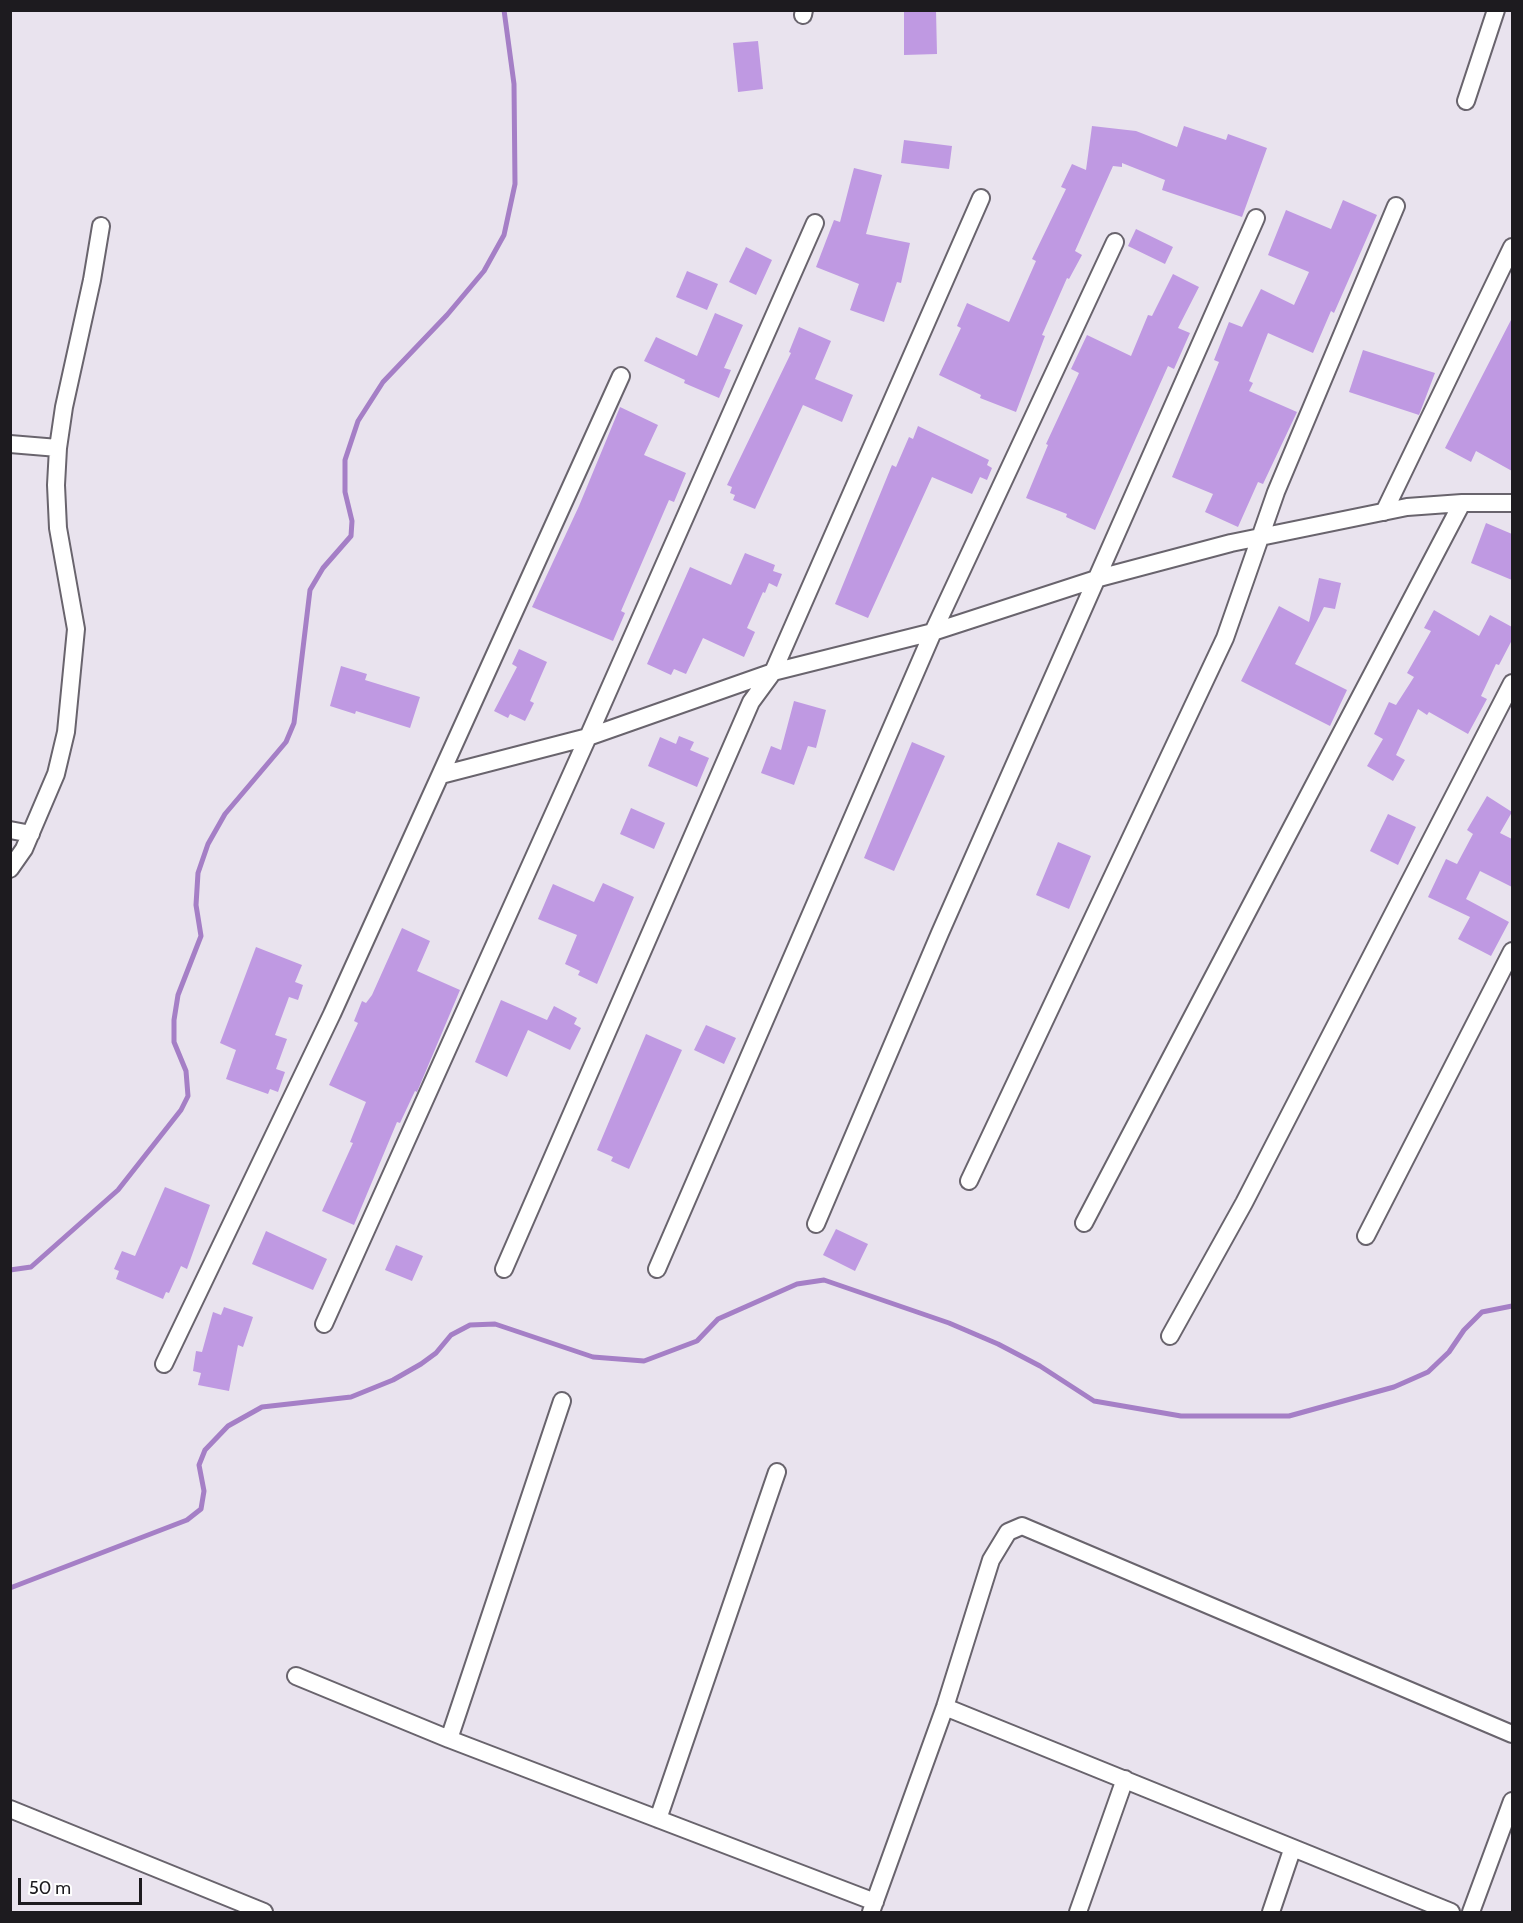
<!DOCTYPE html>
<html>
<head>
<meta charset="utf-8">
<style>
	body { margin:0 }
	#map { position:relative; width:1523px; height:1923px; overflow:hidden; background:#e9e3ee; font-family:Cabin,sans-serif }
	canvas { display:block }
	.frame { position:absolute; inset:0; border:12px solid #1d1b1f; pointer-events:none }
	.scale { position:absolute; left:18px; top:1878px; width:124px; height:27px; box-sizing:border-box; border:3px solid #1d1b1f; border-top:0; padding-left:8px; font-size:18px; line-height:21px; white-space:nowrap; color:#1d1b1f; -webkit-text-stroke:4px #fff; paint-order:stroke }
</style>
</head>
<body>
<div id="map">
<canvas width="1523" height="1923"></canvas>
<div class="frame"></div>
<div class="scale">50 m</div>
</div>
<script>
const ctx = document.querySelector('canvas').getContext('2d');
ctx.lineJoin = 'round';
function toPath(rows) {
  const path = new Path2D();
  for (const r of rows) {
    path.moveTo(r[0], r[1]);
    for (let i = 2; i < r.length; i += 2) path.lineTo(r[i], r[i + 1]);
  }
  return path;
}
function trace(path, color, width, dash) {
  ctx.strokeStyle = color;
  ctx.lineWidth = width;
  ctx.lineCap = dash ? 'butt' : 'round';
  ctx.setLineDash(dash || []);
  ctx.stroke(path);
}
function paint(path, color) {
  ctx.fillStyle = color;
  ctx.fill(path, 'evenodd');
}
const stream = toPath([
	[10,1270,31,1267,118,1190,181,1110,188,1096,186,1071,174,1042,174,1020,178,995,201,936,196,905,198,873,208,844,225,814,286,742,294,723,310,590,323,568,351,536,352,521,345,492,345,460,358,421,383,382,447,315,484,271,504,235,515,184,514,84,504,10],
	[10,1588,187,1520,201,1509,204,1491,199,1465,205,1450,228,1426,262,1407,351,1397,393,1380,421,1364,436,1353,451,1335,470,1325,495,1324,593,1357,644,1361,697,1341,718,1319,797,1284,824,1280,949,1323,998,1344,1040,1366,1094,1401,1181,1416,1289,1416,1394,1387,1428,1372,1449,1352,1464,1330,1482,1312,1512,1306]
]);
const building = toPath([
	[904,10,936,10,937,54,904,55],
	[758,41,763,89,738,92,733,43],
	[1092,126,1136,131,1177,147,1184,126,1226,140,1228,134,1267,148,1242,217,1162,190,1165,180,1122,163,1122,167,1113,166,1075,251,1082,255,1069,279,1067,278,1042,335,1045,336,1016,412,980,398,981,395,939,375,961,328,957,326,967,303,1009,322,1036,261,1032,259,1066,189,1061,187,1072,164,1086,170],
	[904,140,952,146,949,169,901,163],
	[854,168,882,175,866,234,910,243,901,283,897,282,884,322,850,310,859,284,816,267,834,220,840,222],
	[1343,200,1377,215,1334,313,1331,311,1313,353,1268,333,1249,381,1253,383,1249,391,1297,412,1263,484,1258,482,1238,527,1205,512,1213,494,1172,477,1219,362,1214,360,1229,322,1242,327,1261,289,1294,305,1309,272,1268,255,1286,210,1331,229],
	[1136,229,1173,247,1165,264,1128,246],
	[746,247,772,260,756,295,729,282],
	[687,271,718,284,707,310,676,297],
	[1173,274,1199,287,1178,328,1190,333,1174,369,1168,366,1095,530,1066,517,1067,514,1026,498,1048,445,1046,444,1079,373,1071,369,1087,335,1131,356,1148,315,1152,316],
	[715,313,743,325,724,368,731,370,719,398,684,383,685,380,644,361,656,337,697,356],
	[1512,318,1512,471,1476,451,1471,462,1445,448],
	[799,327,831,341,815,379,853,395,842,422,803,405,755,509,733,500,735,495,730,493,732,487,727,485,791,353,789,352],
	[1363,350,1435,373,1419,415,1349,392],
	[620,407,658,425,644,455,686,473,674,502,669,500,621,611,625,613,613,641,532,607,579,506],
	[918,426,989,460,987,465,992,468,987,480,980,477,972,494,932,477,868,618,835,604,892,465,896,467,909,437,913,439],
	[1486,523,1512,534,1512,580,1471,563],
	[745,553,775,565,773,571,782,574,777,587,769,583,765,593,763,592,747,628,755,632,744,657,703,638,686,674,674,669,671,675,647,664,690,567,731,585],
	[1319,578,1341,583,1335,609,1324,607,1295,664,1347,690,1330,726,1241,681,1279,606,1309,622],
	[1434,610,1479,636,1490,615,1512,627,1512,640,1499,665,1496,664,1481,696,1487,699,1468,734,1429,712,1427,715,1418,709,1396,755,1405,760,1393,781,1367,766,1383,739,1374,734,1389,702,1396,705,1414,677,1407,673,1431,631,1424,628],
	[519,649,547,662,530,701,534,703,525,721,510,714,508,718,494,711,517,667,512,664],
	[341,666,367,674,365,680,420,697,410,728,356,711,355,714,330,706],
	[794,701,826,710,816,748,808,746,794,785,761,773,771,746,781,750],
	[679,736,694,742,690,750,709,758,697,787,648,766,660,737,676,744],
	[912,742,945,756,894,871,864,858],
	[1487,796,1512,812,1500,833,1512,839,1512,887,1480,871,1466,899,1509,922,1491,956,1458,939,1470,917,1428,897,1446,859,1457,864,1473,834,1467,830],
	[631,808,665,823,654,849,620,834],
	[1388,814,1416,827,1398,865,1370,851],
	[1058,842,1091,856,1069,909,1036,895],
	[603,883,634,897,597,984,578,975,580,971,565,964,577,935,538,919,553,884,594,902],
	[402,928,430,941,417,971,460,990,417,1092,415,1091,400,1123,397,1122,354,1225,322,1211,353,1143,350,1142,366,1102,329,1085,358,1023,354,1021,362,1001,366,1003,372,995],
	[256,947,302,965,295,982,303,985,298,1000,289,997,275,1035,287,1039,276,1069,285,1072,278,1092,270,1089,268,1094,226,1079,236,1050,220,1043],
	[501,1000,547,1020,554,1006,577,1018,574,1024,581,1028,570,1050,528,1030,507,1077,475,1062],
	[706,1025,736,1038,724,1064,694,1050],
	[646,1034,682,1050,629,1169,611,1161,613,1157,597,1150],
	[165,1187,210,1205,187,1269,181,1266,169,1293,166,1292,163,1299,116,1279,119,1271,114,1269,122,1251,135,1256],
	[836,1229,868,1244,855,1271,823,1255],
	[266,1231,327,1259,313,1290,252,1264],
	[396,1245,423,1256,412,1281,385,1270],
	[224,1307,253,1317,243,1347,238,1345,229,1391,198,1385,201,1373,193,1371,196,1351,202,1352,213,1312,221,1315]
]);
const street = toPath([
	[803,15,804,10],
	[1466,101,1496,10],
	[10,444,58,448],
	[1384,512,1512,247],
	[441,775,588,737,773,672,933,632,1099,578,1231,543,1407,507,1462,503,1512,503],
	[10,830,31,834],
	[10,869,24,849,56,774,66,732,76,629,58,528,56,485,58,448,64,407,92,280,101,226],
	[969,1181,1225,638,1276,492,1396,206],
	[1084,1223,1462,503],
	[816,1224,940,933,1256,218],
	[1366,1236,1512,951],
	[504,1269,751,702,773,672,981,198],
	[657,1269,933,632,1115,242],
	[324,1324,588,737,815,223],
	[1170,1336,1244,1203,1512,683],
	[164,1364,332,1014,621,376],
	[296,1676,449,1739,875,1902],
	[945,1707,1451,1912],
	[449,1739,562,1401],
	[10,1809,264,1912],
	[658,1819,777,1472],
	[871,1912,945,1707,991,1560,1008,1532,1022,1526,1512,1734],
	[1078,1912,1125,1779],
	[1271,1912,1292,1850],
	[1471,1912,1512,1801]
]);
trace(stream, '#a57fc6', 5);
paint(building, '#bf99e2');
trace(street, '#69646d', 20);
trace(street, '#fff', 16);
</script>
</body>
</html>
